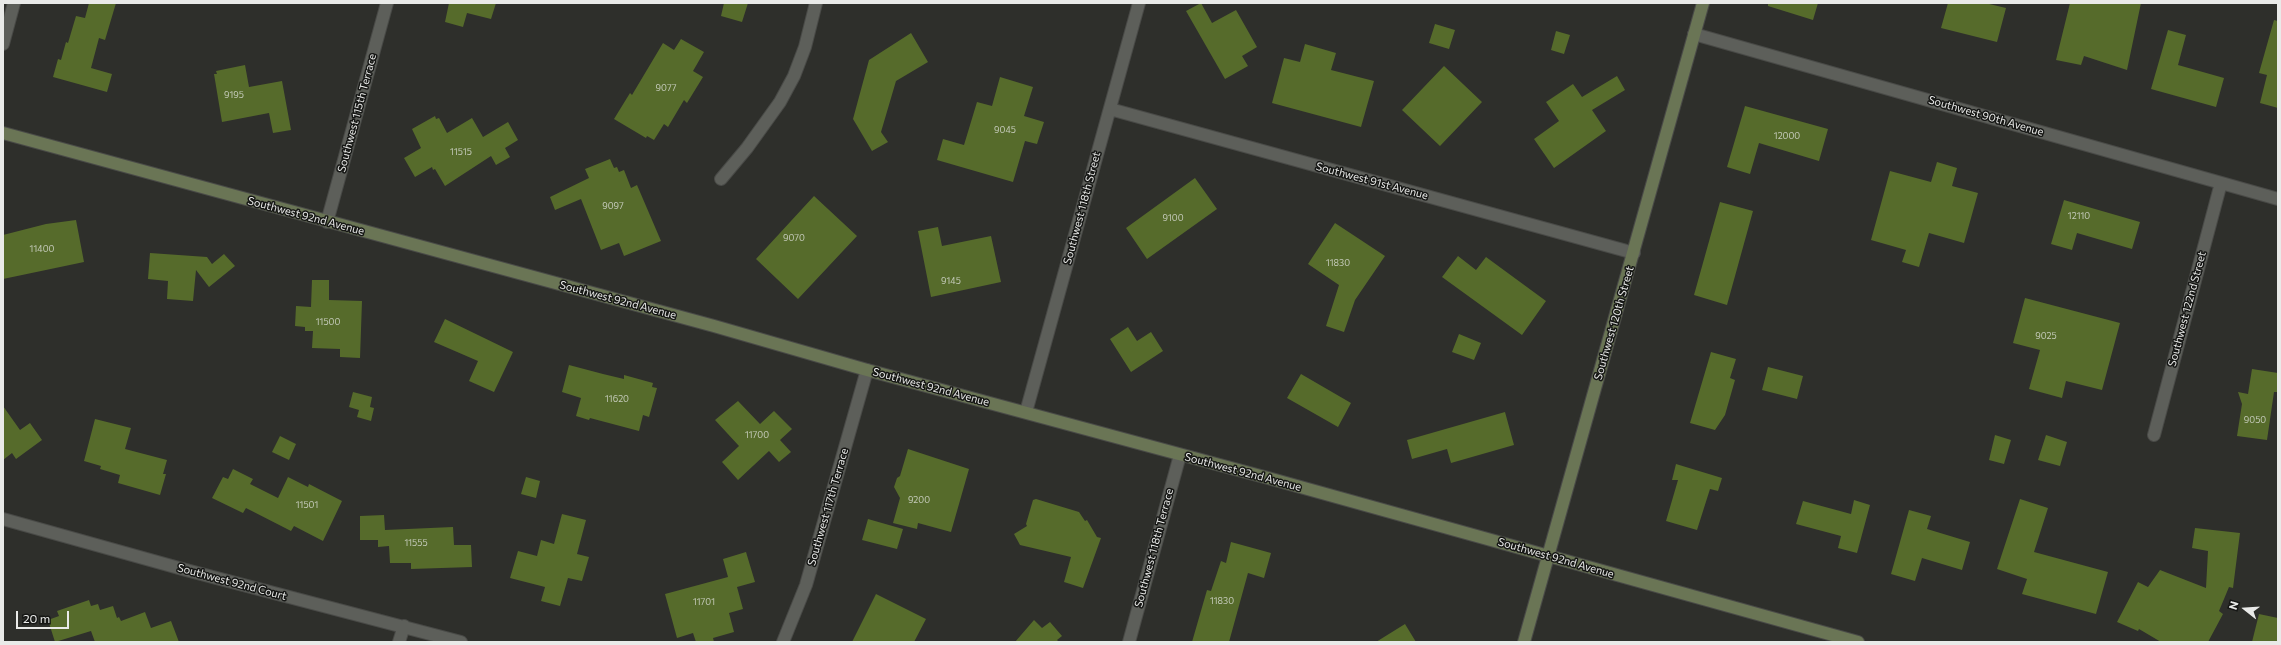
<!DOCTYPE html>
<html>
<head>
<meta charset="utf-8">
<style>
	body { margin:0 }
	#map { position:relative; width:2281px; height:645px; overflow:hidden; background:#2e2f2b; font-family:Commissioner,sans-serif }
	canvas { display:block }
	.frame { position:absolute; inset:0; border:4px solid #e9eae8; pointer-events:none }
	.north { position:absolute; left:2225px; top:589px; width:40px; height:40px; -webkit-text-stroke:3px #161715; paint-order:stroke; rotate:287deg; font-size:11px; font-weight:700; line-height:16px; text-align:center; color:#e9eae8 }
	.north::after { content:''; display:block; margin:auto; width:14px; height:18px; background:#e9eae8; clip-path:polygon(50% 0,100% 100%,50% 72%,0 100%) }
	.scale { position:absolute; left:16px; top:611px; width:53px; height:18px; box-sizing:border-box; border:2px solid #e9eae8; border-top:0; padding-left:5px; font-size:12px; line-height:14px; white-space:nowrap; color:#e9eae8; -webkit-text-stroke:3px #161715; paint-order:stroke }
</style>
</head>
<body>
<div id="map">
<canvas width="2281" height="645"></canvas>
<div class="frame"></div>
<div class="north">N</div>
<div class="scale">20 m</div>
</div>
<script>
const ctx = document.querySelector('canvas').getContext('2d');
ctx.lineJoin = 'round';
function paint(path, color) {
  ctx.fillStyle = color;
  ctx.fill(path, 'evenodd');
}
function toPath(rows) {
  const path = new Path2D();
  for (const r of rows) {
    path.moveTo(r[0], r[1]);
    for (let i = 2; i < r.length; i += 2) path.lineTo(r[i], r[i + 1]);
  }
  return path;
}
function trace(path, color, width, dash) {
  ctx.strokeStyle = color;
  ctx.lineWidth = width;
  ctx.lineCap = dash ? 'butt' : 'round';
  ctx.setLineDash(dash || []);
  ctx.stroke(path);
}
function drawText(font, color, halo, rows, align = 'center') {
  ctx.font = font + ' Commissioner,sans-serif';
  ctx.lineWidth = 3;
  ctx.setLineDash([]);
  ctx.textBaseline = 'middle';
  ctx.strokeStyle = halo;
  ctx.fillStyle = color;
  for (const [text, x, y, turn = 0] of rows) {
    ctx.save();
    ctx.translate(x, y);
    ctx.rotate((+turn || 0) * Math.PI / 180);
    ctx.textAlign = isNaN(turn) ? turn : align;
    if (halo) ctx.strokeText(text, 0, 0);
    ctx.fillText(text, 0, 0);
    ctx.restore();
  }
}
const building = toPath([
	[89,3,116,3,105,40,99,38,91,68,112,74,107,92,53,77,58,59,61,60,66,42,68,43,76,16,85,18],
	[449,3,496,3,491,19,467,13,463,27,445,22],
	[724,3,748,3,742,22,721,16],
	[1201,3,1212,23,1236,10,1257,47,1242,56,1248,66,1225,79,1186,11],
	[1768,3,1818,3,1813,20,1768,6],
	[1948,3,1985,3,2006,8,1997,42,1941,28],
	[2070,3,2141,3,2127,70,2084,56,2081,65,2056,60],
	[2274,20,2278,21,2278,108,2260,103,2267,75,2259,73],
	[1435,24,1455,30,1449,49,1429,43],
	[2168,30,2186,35,2178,65,2224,78,2216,107,2151,89],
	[1556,31,1570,35,1564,54,1551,50],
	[911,33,928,62,896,81,881,132,888,142,872,151,853,119,869,60],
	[681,39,704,52,693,71,703,77,687,103,684,100,668,127,664,124,654,140,647,136,646,138,614,119,630,93,632,95,663,43,674,50],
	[1305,44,1336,53,1331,70,1374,81,1361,127,1272,103,1284,58,1300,62],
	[245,65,249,87,282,81,291,130,273,133,269,113,222,122,214,74,217,74,216,71],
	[1444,66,1482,102,1440,146,1402,110],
	[1617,76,1625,90,1592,110,1606,131,1554,168,1534,139,1559,121,1546,102,1573,84,1582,97],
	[1000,77,1033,87,1024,116,1044,122,1037,144,1025,141,1013,182,937,160,943,139,964,145,977,102,992,106],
	[1745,106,1828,129,1819,161,1759,143,1750,174,1727,167],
	[435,116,436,119,439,118,447,133,472,118,483,137,508,122,518,140,505,148,510,157,496,165,491,156,445,186,435,169,433,170,432,167,415,177,404,158,421,148,412,129],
	[610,159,614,168,617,167,619,172,624,170,631,188,637,185,661,241,624,256,619,243,601,250,581,199,555,210,550,197,589,178,585,169],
	[1937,162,1957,168,1952,186,1978,193,1964,243,1929,233,1919,267,1902,262,1906,250,1871,240,1890,171,1931,182],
	[1195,178,1217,209,1147,259,1126,228],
	[814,196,857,236,798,299,756,259],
	[2064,200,2140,222,2132,249,2077,233,2072,250,2051,244],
	[1720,202,1753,211,1727,305,1694,295],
	[76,220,84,262,3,279,3,235,46,224],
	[1335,223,1385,256,1355,300,1344,332,1326,326,1339,285,1308,264],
	[938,227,942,246,991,236,1001,282,931,297,918,231],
	[150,253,207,257,212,264,224,254,235,266,209,287,196,270,193,301,167,299,168,281,148,279],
	[1458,256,1476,270,1486,257,1546,301,1522,335,1442,277],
	[312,280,329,280,329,300,362,301,360,358,340,357,340,349,312,348,313,331,305,331,305,327,295,326,296,306,311,307],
	[2025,298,2120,323,2102,390,2066,381,2062,398,2029,389,2040,350,2013,343],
	[445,319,513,352,494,392,469,381,478,361,434,342],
	[1128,327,1137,341,1151,332,1163,351,1131,372,1110,339],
	[1459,334,1481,343,1474,360,1452,352],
	[1711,352,1736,359,1730,378,1735,380,1725,415,1715,430,1690,423],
	[569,365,603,374,624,379,624,375,653,383,652,387,657,388,649,417,643,415,639,431,590,418,589,420,576,416,581,398,562,392],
	[1768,367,1803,376,1797,399,1762,390],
	[2252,369,2278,373,2278,392,2274,392,2267,440,2237,436,2242,404,2238,392,2248,394],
	[1301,374,1351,403,1338,427,1287,398],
	[353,392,372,397,370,407,374,408,371,421,357,417,359,410,349,407],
	[738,401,760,424,774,411,792,429,780,440,791,452,779,462,769,451,738,480,722,462,739,446,715,420],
	[3,406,20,430,30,423,42,440,16,459,12,453,3,460],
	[1505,412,1514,445,1451,463,1447,449,1412,459,1407,440],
	[95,419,131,428,125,449,167,460,163,474,166,474,160,495,118,483,120,475,100,469,101,466,84,461],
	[1995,435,2011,440,2004,464,1989,460],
	[2046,435,2067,442,2060,466,2038,460],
	[280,436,296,444,289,460,272,452],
	[908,449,969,469,951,532,918,523,917,529,893,523,900,498,894,487,897,478,900,476],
	[1676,464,1722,478,1718,491,1710,489,1697,530,1666,521,1678,480,1672,480],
	[233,469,253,479,250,484,278,498,288,477,308,487,309,484,342,501,323,541,294,526,291,531,246,508,243,513,212,498,223,477,228,479],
	[526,477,540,481,536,498,521,494],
	[1036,499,1079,512,1085,521,1087,520,1097,537,1101,538,1083,588,1064,582,1071,557,1020,545,1014,534,1027,526,1026,524,1033,500],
	[2020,499,2048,508,2034,552,2108,572,2096,614,2022,594,2027,579,1997,569],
	[1854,500,1870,505,1857,553,1838,548,1841,536,1796,524,1803,501,1851,514],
	[1909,510,1931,516,1927,529,1970,542,1962,570,1922,558,1915,581,1891,574],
	[562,514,586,520,577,554,589,557,582,581,568,578,560,606,541,601,545,587,510,578,518,551,537,556,541,540,554,544],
	[384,515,385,530,453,527,454,545,471,545,472,567,411,569,411,563,390,563,389,546,378,547,378,540,360,540,360,516],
	[868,519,903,529,897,549,862,540],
	[2195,528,2240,533,2233,588,2229,587,2219,611,2223,614,2208,642,2161,642,2139,629,2138,631,2117,622,2138,582,2148,587,2160,570,2206,588,2208,551,2192,548],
	[1231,542,1271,553,1264,578,1248,573,1229,642,1192,642,1207,590,1211,591,1221,561,1226,563],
	[746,552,755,582,737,587,743,609,729,613,734,632,713,638,714,642,696,642,693,633,677,638,665,594,728,577,723,559],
	[876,594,926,619,914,642,852,642],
	[89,600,91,606,98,604,100,610,113,606,117,618,119,617,121,621,145,612,151,628,171,621,179,642,95,642,91,631,55,642,48,620,59,616,57,611],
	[2259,614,2278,618,2278,642,2252,642],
	[1034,620,1042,628,1050,622,1062,636,1057,640,1059,642,1015,642],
	[1405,624,1416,642,1376,642]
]);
const street = toPath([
	[1694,34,2278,199],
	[3,44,14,3],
	[1110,109,1634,253],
	[721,179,747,148,780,102,794,76,805,47,816,3],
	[327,222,387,3],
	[1026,412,1139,3],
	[2154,435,2221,183],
	[3,519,186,570,461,642],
	[399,642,404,626],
	[783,642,806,585,867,370],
	[1129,642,1180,455]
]);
const secondary = toPath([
	[3,133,714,326,867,370,1268,478,1858,642],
	[1524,642,1703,3]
]);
const numberNames = [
	["9077",666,88],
	["9195",234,95],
	["9045",1005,130],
	["12000",1787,136],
	["11515",461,152],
	["9097",613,206],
	["12110",2079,216],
	["9100",1173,218],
	["9070",794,238],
	["11400",42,249],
	["11830",1338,263],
	["9145",951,281],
	["11500",328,322],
	["9025",2046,336],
	["11620",617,399],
	["9050",2255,420],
	["11700",757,435],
	["9200",919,500],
	["11501",307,505],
	["11555",416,543],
	["11830",1222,601],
	["11701",704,602]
];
const streetNames = [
	["Southwest 115th Terrace",357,113,-75],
	["Southwest 90th Avenue",1986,116,16],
	["Southwest 91st Avenue",1372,181,15],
	["Southwest 118th Street",1082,208,-75],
	["Southwest 92nd Avenue",306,216,15],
	["Southwest 92nd Avenue",618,300,15],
	["Southwest 122nd Street",2187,309,-75],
	["Southwest 120th Street",1614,323,-74],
	["Southwest 92nd Avenue",931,387,15],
	["Southwest 92nd Avenue",1243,472,15],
	["Southwest 117th Terrace",828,507,-74],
	["Southwest 118th Terrace",1154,548,-75],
	["Southwest 92nd Avenue",1556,558,16],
	["Southwest 92nd Court",232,582,15]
];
paint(building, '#566b2b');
trace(street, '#494a47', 14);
trace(secondary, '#494a47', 14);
trace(street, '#5d5f5a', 12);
trace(secondary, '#6a7555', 12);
drawText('9px', '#c4cab9', null, numberNames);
drawText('11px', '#e9eae8', '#161715', streetNames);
</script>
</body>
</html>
